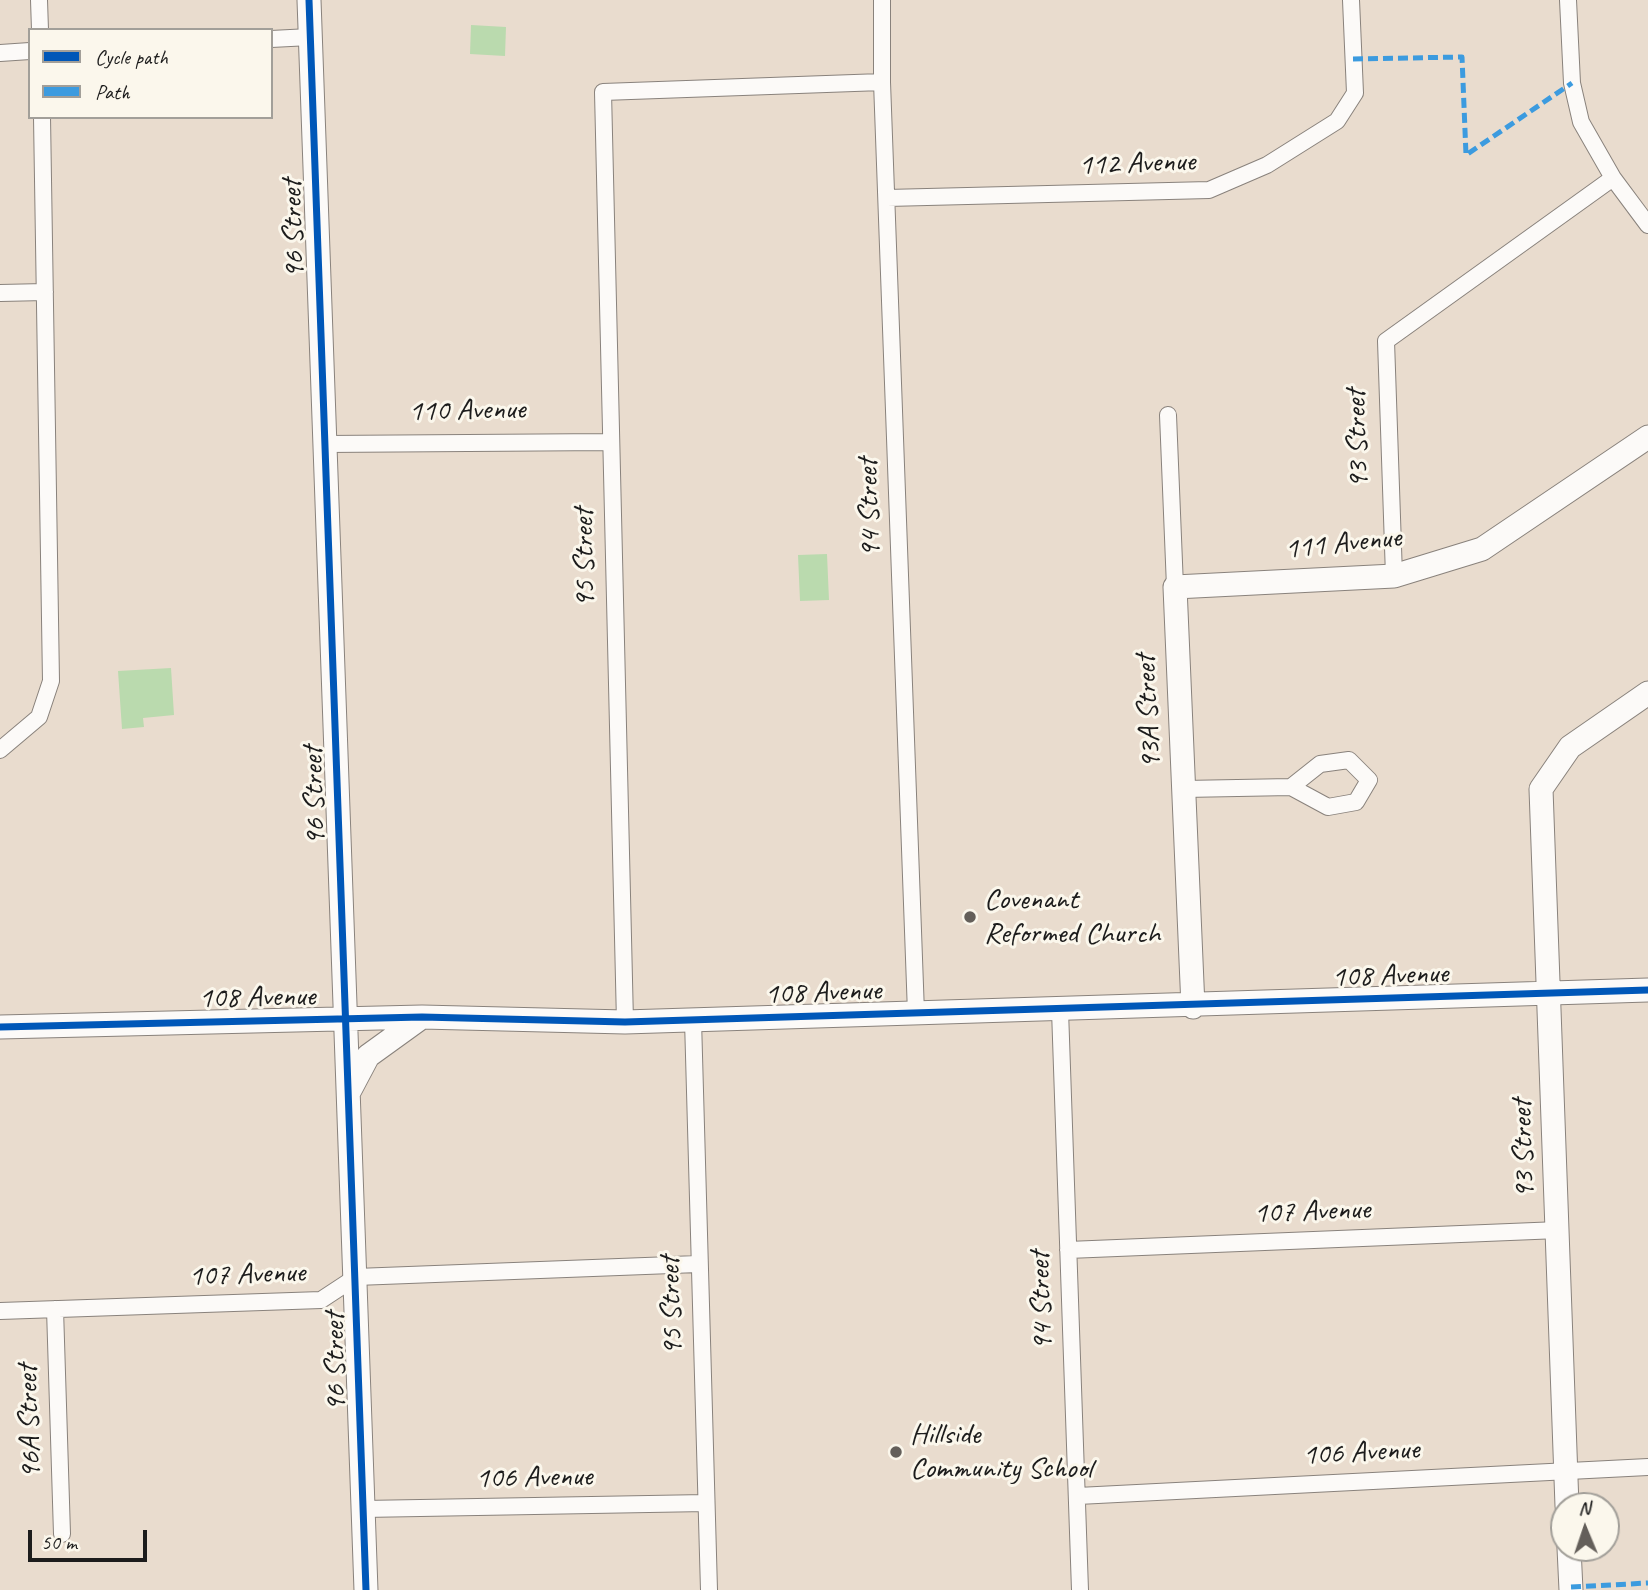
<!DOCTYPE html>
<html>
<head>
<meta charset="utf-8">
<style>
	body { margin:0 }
	#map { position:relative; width:1648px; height:1590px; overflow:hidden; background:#e9dcce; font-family:Caveat,sans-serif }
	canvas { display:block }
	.legend { position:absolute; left:28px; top:28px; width:245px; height:91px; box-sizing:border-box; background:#fbf7ec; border:2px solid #a29f99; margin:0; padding:9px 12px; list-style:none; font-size:21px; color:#1c1c1c }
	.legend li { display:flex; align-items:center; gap:14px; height:35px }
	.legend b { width:35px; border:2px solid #a29f99 }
	.north { position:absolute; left:1550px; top:1492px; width:70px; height:70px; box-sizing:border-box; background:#fbf7ec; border:2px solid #a29f99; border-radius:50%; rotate:358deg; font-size:19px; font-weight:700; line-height:28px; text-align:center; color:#1c1c1c }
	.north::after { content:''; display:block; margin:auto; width:24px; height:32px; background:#645f5a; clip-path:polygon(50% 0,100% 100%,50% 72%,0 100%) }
	.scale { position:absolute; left:28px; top:1530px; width:119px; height:32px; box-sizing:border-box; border:4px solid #1c1c1c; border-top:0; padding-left:9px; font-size:21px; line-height:24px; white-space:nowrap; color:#1c1c1c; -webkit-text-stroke:5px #fbf7ec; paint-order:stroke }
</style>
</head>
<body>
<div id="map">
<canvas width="1648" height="1590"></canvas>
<ul class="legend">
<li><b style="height:9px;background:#0057b8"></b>Cycle path</li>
<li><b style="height:9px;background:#3c9bdf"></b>Path</li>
</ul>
<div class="north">N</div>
<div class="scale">50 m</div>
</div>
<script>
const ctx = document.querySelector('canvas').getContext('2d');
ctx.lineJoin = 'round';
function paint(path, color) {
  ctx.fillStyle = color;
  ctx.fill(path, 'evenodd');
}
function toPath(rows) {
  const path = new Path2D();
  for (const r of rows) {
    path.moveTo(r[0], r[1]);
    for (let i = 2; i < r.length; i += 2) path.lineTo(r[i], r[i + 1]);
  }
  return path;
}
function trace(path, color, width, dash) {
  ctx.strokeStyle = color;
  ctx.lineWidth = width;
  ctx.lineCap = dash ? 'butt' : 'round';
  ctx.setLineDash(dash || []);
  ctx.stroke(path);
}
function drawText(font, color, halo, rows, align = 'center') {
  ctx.font = font + ' Caveat,sans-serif';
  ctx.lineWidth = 6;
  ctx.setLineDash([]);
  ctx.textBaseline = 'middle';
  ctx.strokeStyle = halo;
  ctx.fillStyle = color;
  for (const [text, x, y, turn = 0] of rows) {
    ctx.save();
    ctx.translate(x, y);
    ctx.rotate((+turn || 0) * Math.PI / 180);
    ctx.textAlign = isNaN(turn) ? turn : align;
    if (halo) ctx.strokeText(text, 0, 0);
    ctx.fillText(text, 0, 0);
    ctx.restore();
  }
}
const green = toPath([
	[471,25,506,27,505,56,470,54],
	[827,554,829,600,800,601,798,555],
	[171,668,174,715,143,718,144,727,122,729,118,671]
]);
const street = toPath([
	[39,0,40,30],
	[882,0,882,82,916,1013],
	[1568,0,1572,83,1581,122,1613,178,1648,225],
	[271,39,310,37],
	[0,53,30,51],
	[887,198,1209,190,1267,165,1337,121,1355,93,1351,0],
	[0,293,45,292],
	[1168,415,1175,587],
	[325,444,610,442],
	[1394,576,1386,341,1613,178],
	[0,750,39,717,51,681,42,117],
	[1184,789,1291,787,1328,807,1356,802,1369,780,1349,760,1320,764,1291,787],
	[1060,1010,1080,1590],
	[693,1020,709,1590],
	[625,1022,603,92,882,82],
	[1068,1250,1559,1230],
	[55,1309,62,1534],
	[0,1311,321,1300,356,1277,698,1264],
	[1078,1496,1648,1467],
	[363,1509,706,1503]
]);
const secondary = toPath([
	[309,0,366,1590],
	[1193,1007,1175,587,1394,576,1482,549,1648,437],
	[0,1027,422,1017,625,1022,1648,990],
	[350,1090,368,1056,422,1017],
	[1567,1506,1541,789,1570,747,1648,693],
	[1569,1548,1571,1590]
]);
const quiet = toPath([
	[1353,59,1462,57,1466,155,1572,83],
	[1571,1587,1648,1583]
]);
const cycleway = toPath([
	[309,0,366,1590],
	[0,1027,422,1017,625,1022,1648,990]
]);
const markers = [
	[970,917,7,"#645f5a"],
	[896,1452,7,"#645f5a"]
];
const streetNames = [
	["112 Avenue",1137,164,-2],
	["96 Street",294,229,-92],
	["110 Avenue",467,411,-1],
	["93 Street",1358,439,-92],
	["94 Street",870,508,-92],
	["111 Avenue",1343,544,-6],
	["95 Street",585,558,-91],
	["93A Street",1149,712,-93],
	["96 Street",315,796,-92],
	["108 Avenue",1390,976,-2],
	["108 Avenue",823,993,-2],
	["108 Avenue",257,998,-1],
	["93 Street",1524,1149,-92],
	["107 Avenue",1312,1212,-2],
	["107 Avenue",247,1275,-2],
	["94 Street",1042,1301,-92],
	["95 Street",672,1306,-92],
	["96 Street",336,1362,-91],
	["96A Street",30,1422,-92],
	["106 Avenue",1361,1453,-3],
	["106 Avenue",534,1478,-1]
];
const poiNames = [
	["Covenant",984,900],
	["Reformed Church",984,934],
	["Hillside",910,1435],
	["Community School",910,1469]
];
paint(green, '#badaae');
trace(street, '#89827c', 18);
trace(secondary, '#89827c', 25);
trace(street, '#fcfaf8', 16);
trace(secondary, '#fcfaf8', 23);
trace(quiet, '#3c9bdf', 5, [10, 5]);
trace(cycleway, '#0057b8', 7);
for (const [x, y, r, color] of markers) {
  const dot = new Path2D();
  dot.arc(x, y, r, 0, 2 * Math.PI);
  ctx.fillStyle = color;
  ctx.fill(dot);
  trace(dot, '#fbf7ec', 2.5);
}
drawText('30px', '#1c1c1c', '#fbf7ec', streetNames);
drawText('30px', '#1c1c1c', '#fbf7ec', poiNames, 'left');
</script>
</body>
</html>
